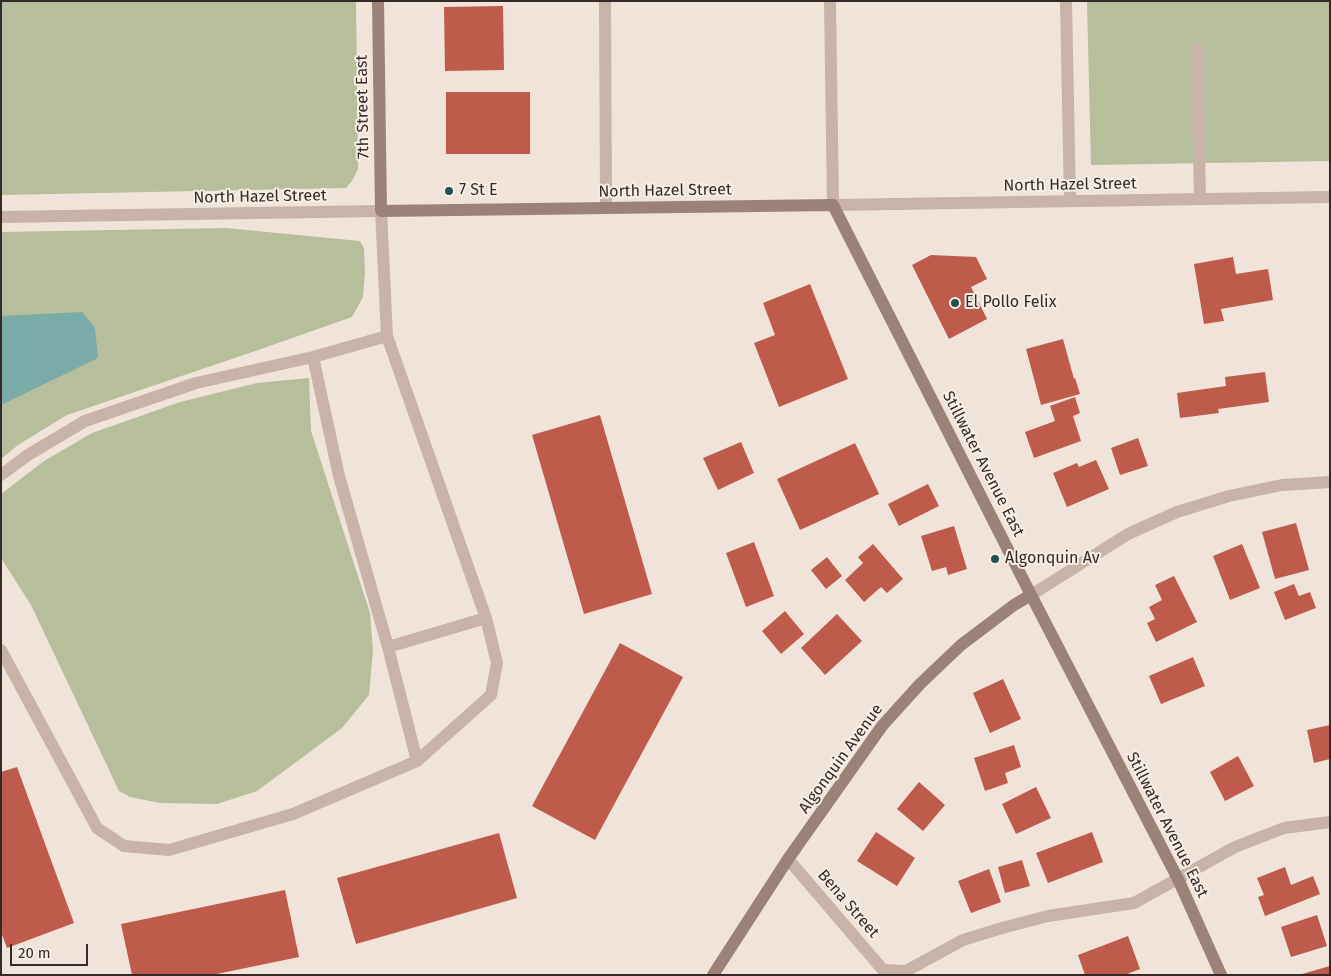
<!DOCTYPE html>
<html>
<head>
<meta charset="utf-8">
<style>
	body { margin:0 }
	#map { position:relative; width:1331px; height:976px; overflow:hidden; background:#f0e4da; font-family:"Fira Sans",sans-serif }
	canvas { display:block }
	.frame { position:absolute; inset:0; border:2px solid #342a27; pointer-events:none }
	.scale { position:absolute; left:10px; top:944px; width:78px; height:22px; box-sizing:border-box; border:2px solid #342a27; border-top:0; padding-left:6px; font-size:15px; line-height:18px; white-space:nowrap; color:#342a27; -webkit-text-stroke:4px #f8eee6; paint-order:stroke }
</style>
</head>
<body>
<div id="map">
<canvas width="1331" height="976"></canvas>
<div class="frame"></div>
<div class="scale">20 m</div>
</div>
<script>
const ctx = document.querySelector('canvas').getContext('2d');
ctx.lineJoin = 'round';
function paint(path, color) {
  ctx.fillStyle = color;
  ctx.fill(path, 'evenodd');
}
function toPath(rows) {
  const path = new Path2D();
  for (const r of rows) {
    path.moveTo(r[0], r[1]);
    for (let i = 2; i < r.length; i += 2) path.lineTo(r[i], r[i + 1]);
  }
  return path;
}
function trace(path, color, width, dash) {
  ctx.strokeStyle = color;
  ctx.lineWidth = width;
  ctx.lineCap = dash ? 'butt' : 'round';
  ctx.setLineDash(dash || []);
  ctx.stroke(path);
}
function drawText(font, color, halo, rows, align = 'center') {
  ctx.font = font + ' "Fira Sans",sans-serif';
  ctx.lineWidth = 4;
  ctx.setLineDash([]);
  ctx.textBaseline = 'middle';
  ctx.strokeStyle = halo;
  ctx.fillStyle = color;
  for (const [text, x, y, turn = 0] of rows) {
    ctx.save();
    ctx.translate(x, y);
    ctx.rotate((+turn || 0) * Math.PI / 180);
    ctx.textAlign = isNaN(turn) ? turn : align;
    if (halo) ctx.strokeText(text, 0, 0);
    ctx.fillText(text, 0, 0);
    ctx.restore();
  }
}
const green = toPath([
	[1,1,356,1,358,169,352,181,346,188,1,195],
	[1087,1,1330,1,1330,161,1091,165],
	[226,228,360,241,364,248,365,273,363,297,352,317,264,348,67,415,18,445,1,459,1,232],
	[309,378,311,431,370,613,373,651,369,695,342,728,257,791,217,804,160,803,130,797,119,791,31,605,1,558,1,494,44,461,92,433,180,402,257,383]
]);
const water = toPath([
	[82,312,95,328,98,358,1,405,1,316]
]);
const building = toPath([
	[503,6,504,70,445,71,444,7],
	[446,92,530,92,530,154,446,154],
	[931,255,976,257,987,279,971,287,987,319,949,339,912,265],
	[1233,257,1236,274,1268,269,1273,300,1221,309,1224,321,1204,324,1194,264],
	[810,284,848,379,779,407,754,343,775,335,763,303],
	[1063,339,1074,379,1075,378,1080,394,1041,405,1026,349],
	[1265,372,1269,402,1218,409,1219,413,1180,418,1177,393,1226,386,1225,377],
	[1075,397,1080,413,1073,416,1081,441,1034,458,1025,432,1055,421,1050,406],
	[600,415,652,594,584,614,532,435],
	[1138,438,1148,466,1120,475,1111,448],
	[741,442,754,473,718,490,703,458],
	[855,443,879,494,800,530,777,479],
	[1096,460,1109,489,1067,507,1053,473,1077,463,1079,467],
	[928,484,939,506,899,526,888,504],
	[1296,523,1309,570,1275,579,1262,532],
	[954,526,967,569,948,575,946,567,932,571,921,536],
	[754,542,774,596,746,607,726,553],
	[873,544,903,579,887,593,881,587,864,602,845,580,863,563,858,557],
	[1242,544,1260,588,1230,600,1213,556],
	[827,557,842,576,826,589,811,570],
	[1174,576,1197,622,1156,642,1147,623,1155,619,1149,607,1162,600,1155,585],
	[1294,584,1299,596,1310,592,1316,608,1285,620,1274,592],
	[785,611,804,634,781,654,762,631],
	[837,614,862,641,825,675,801,648],
	[620,643,683,677,595,840,532,806],
	[1193,657,1205,686,1161,704,1149,676],
	[1003,679,1021,719,990,733,973,693],
	[1330,725,1330,759,1314,763,1307,730],
	[1014,745,1021,767,1005,773,1008,783,985,791,974,758],
	[1238,756,1254,786,1225,801,1210,772],
	[17,767,74,923,7,948,1,932,1,772],
	[919,782,945,805,923,831,897,809],
	[1036,787,1051,818,1016,834,1002,804],
	[876,832,915,858,897,886,857,861],
	[1092,832,1103,862,1048,883,1036,853],
	[499,833,517,898,356,944,337,878],
	[1022,860,1030,886,1005,893,998,867],
	[1285,867,1291,885,1313,876,1320,894,1265,916,1258,897,1264,895,1257,878],
	[989,869,1001,902,971,913,958,881],
	[285,890,299,957,212,975,132,975,121,924],
	[1317,915,1327,946,1291,957,1281,927],
	[1128,936,1140,969,1125,975,1085,975,1078,955],
	[1330,966,1330,975,1302,975,1302,974]
]);
const lane = toPath([
	[605,1,606,208],
	[1066,1,1070,201],
	[1197,48,1200,199],
	[313,357,339,476,388,647,486,618],
	[1,475,28,455,85,421,196,383,313,357,387,336],
	[388,647,417,761],
	[1,650,97,828,124,846,169,850,293,814,417,761,491,695,497,663,486,618,387,336,381,211]
]);
const street = toPath([
	[830,1,833,205,1330,197],
	[1,217,381,211],
	[1031,595,1128,534,1177,512,1229,496,1282,485,1330,482],
	[788,859,883,970,906,971,963,940,1002,928,1048,916,1134,903,1235,847,1284,828,1330,822]
]);
const secondary = toPath([
	[378,1,381,211,833,205,1031,595,1178,879,1221,975],
	[713,975,788,859,882,726,920,684,961,645,1014,605,1031,595]
]);
const markers = [
	[449,191,5,"#205251"],
	[955,303,5,"#205251"],
	[995,559,5,"#205251"]
];
const streetNames = [
	["7th Street East",363,107,-91],
	["North Hazel Street",1070,185,-1],
	["North Hazel Street",665,191,-1],
	["North Hazel Street",260,197,-1],
	["Stillwater Avenue East",983,464,63],
	["Algonquin Avenue",841,759,-54],
	["Stillwater Avenue East",1167,825,63],
	["Bena Street",848,904,49]
];
const poiNames = [
	["7 St E",459,191],
	["El Pollo Felix",965,303],
	["Algonquin Av",1005,559]
];
paint(green, '#b6be9c');
paint(water, '#7baba8');
paint(building, '#be5b4a');
trace(lane, '#c7b3a7', 12);
trace(street, '#c7b3a7', 12);
trace(secondary, '#9a8279', 12);
for (const [x, y, r, color] of markers) {
  const dot = new Path2D();
  dot.arc(x, y, r, 0, 2 * Math.PI);
  ctx.fillStyle = color;
  ctx.fill(dot);
  trace(dot, '#f8eee6', 2);
}
drawText('16px', '#342a27', '#f8eee6', streetNames);
drawText('16px', '#342a27', '#f8eee6', poiNames, 'left');
</script>
</body>
</html>
